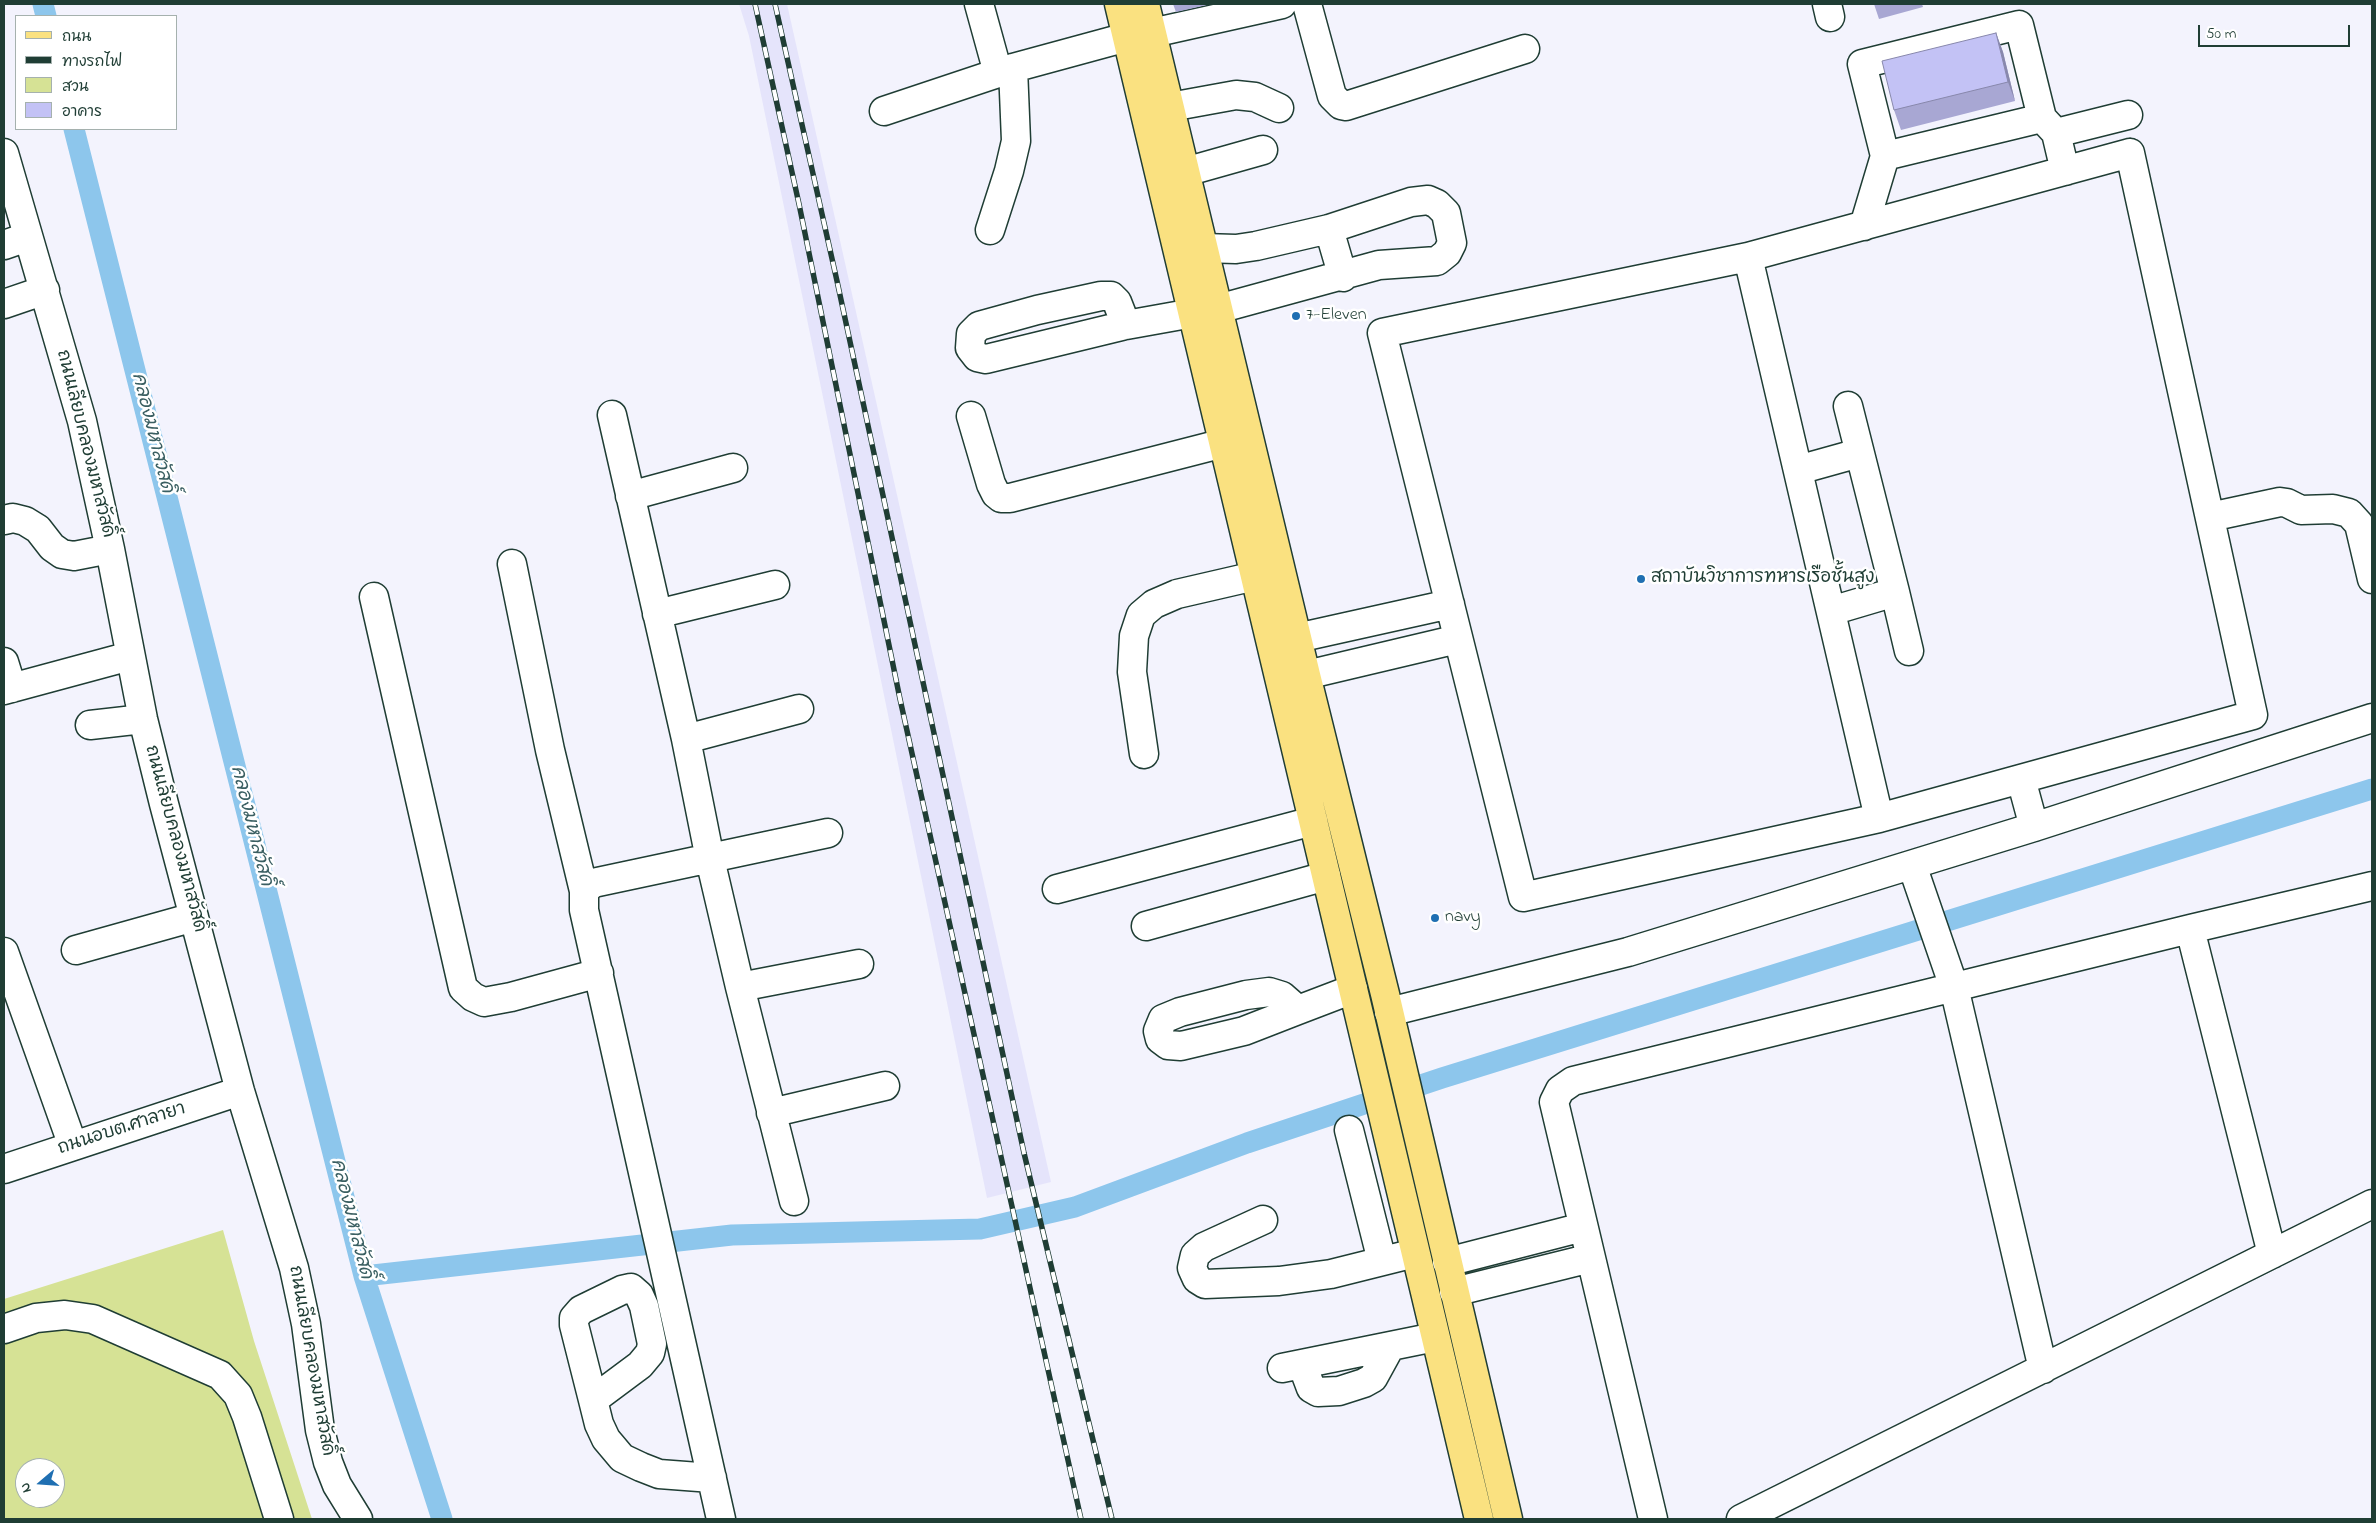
<!DOCTYPE html>
<html>
<head>
<meta charset="utf-8">
<style>
	body { margin:0 }
	#map { position:relative; width:2376px; height:1523px; overflow:hidden; background:#f3f3fd; font-family:"Indie Flower","Playpen Sans Thai",sans-serif }
	canvas { display:block }
	.frame { position:absolute; inset:0; border:5px solid #1f3d34; pointer-events:none }
	.legend { position:absolute; left:15px; top:15px; width:162px; height:115px; box-sizing:border-box; background:#fff; border:1px solid #a5b1ae; margin:0; padding:6px 9px; list-style:none; font-size:15px; color:#1f3d34 }
	.legend li { display:flex; align-items:center; gap:10px; height:25px }
	.legend b { width:25px; border:1px solid #a5b1ae }
	.north { position:absolute; left:15px; top:1458px; width:50px; height:50px; box-sizing:border-box; background:#fff; border:1px solid #a5b1ae; border-radius:50%; rotate:252deg; font-size:14px; font-weight:700; line-height:20px; text-align:center; color:#1f3d34 }
	.north::after { content:''; display:block; margin:auto; width:18px; height:22px; background:#1f6fb2; clip-path:polygon(50% 0,100% 100%,50% 72%,0 100%) }
	.scale { position:absolute; left:2198px; top:25px; width:152px; height:22px; box-sizing:border-box; border:2px solid #1f3d34; border-top:0; padding-left:6px; font-size:15px; line-height:18px; white-space:nowrap; color:#1f3d34; -webkit-text-stroke:4px #fff; paint-order:stroke }
</style>
</head>
<body>
<div id="map">
<canvas width="2376" height="1523"></canvas>
<div class="frame"></div>
<ul class="legend">
<li><b style="height:6px;background:#fae180"></b>ถนน</li>
<li><b style="height:6px;background:#1f3d34"></b>ทางรถไฟ</li>
<li><b style="height:14px;background:#d6e295"></b>สวน</li>
<li><b style="height:14px;background:#c3c2f5"></b>อาคาร</li>
</ul>
<div class="north">N</div>
<div class="scale">50 m</div>
</div>
<script>
const ctx = document.querySelector('canvas').getContext('2d');
ctx.lineJoin = 'round';
function paint(path, color) {
  ctx.fillStyle = color;
  ctx.fill(path, 'evenodd');
}
function toPath(rows) {
  const path = new Path2D();
  for (const r of rows) {
    path.moveTo(r[0], r[1]);
    for (let i = 2; i < r.length; i += 2) path.lineTo(r[i], r[i + 1]);
  }
  return path;
}
function trace(path, color, width, dash) {
  ctx.strokeStyle = color;
  ctx.lineWidth = width;
  ctx.lineCap = dash ? 'butt' : 'round';
  ctx.setLineDash(dash || []);
  ctx.stroke(path);
}
function drawText(font, color, halo, rows, align = 'center') {
  ctx.font = font + ' "Indie Flower","Playpen Sans Thai",sans-serif';
  ctx.lineWidth = 5;
  ctx.setLineDash([]);
  ctx.textBaseline = 'middle';
  ctx.strokeStyle = halo;
  ctx.fillStyle = color;
  for (const [text, x, y, turn = 0] of rows) {
    ctx.save();
    ctx.translate(x, y);
    ctx.rotate((+turn || 0) * Math.PI / 180);
    ctx.textAlign = isNaN(turn) ? turn : align;
    if (halo) ctx.strokeText(text, 0, 0);
    ctx.fillText(text, 0, 0);
    ctx.restore();
  }
}
const built = toPath([
	[739,4,787,4,1051,1182,987,1198,749,36]
]);
const green = toPath([
	[223,1230,254,1341,312,1519,4,1519,4,1299],
	[25,1468,55,1468,55,1498,25,1498]
]);
const canal = toPath([
	[43,4,46,16],
	[74,129,364,1276,442,1519],
	[364,1276,732,1235,980,1229,1075,1207,1247,1143,1442,1078,2372,789]
]);
const minor = toPath([
	[979,4,998,73],
	[1307,4,1332,96,1341,105,1346,106,1525,49],
	[1827,4,1830,17],
	[1152,33,1282,4],
	[1170,107,1236,95,1255,97,1279,108],
	[884,111,1013,68,1127,37],
	[2056,133,2128,115],
	[4,153,82,421,110,549,143,719,164,804,240,1091,294,1268,306,1324,320,1430,328,1462,337,1485,358,1519],
	[2130,153,2253,715,1879,818,1523,897,1382,333,1748,257,2130,153],
	[1885,156,2042,118],
	[1185,172,1263,150],
	[1864,226,1885,156,1862,64,2019,25,2042,118,2056,133,2065,171],
	[1329,229,1343,277],
	[990,230,1009,171,1016,141,1013,68],
	[4,245,27,237],
	[1203,248,1236,249,1256,246,1329,229,1411,202,1428,200,1437,204,1446,213,1452,243,1447,253,1437,261,1379,265,1218,309],
	[1748,257,1879,818],
	[4,304,45,290],
	[1126,325,1117,302,1111,296,1101,296,1037,310,979,326,971,334,970,348,977,357,986,359,1126,325,1193,313],
	[612,415,686,739,710,859,740,987,794,1201],
	[971,416,991,484,996,494,1001,498,1010,498,1224,443],
	[1798,470,1859,453],
	[630,496,733,468],
	[2210,517,2280,502,2287,503,2301,510,2333,509,2349,513,2359,524,2372,579],
	[4,520,13,518,25,521,38,529,52,547,62,554,74,556,110,549],
	[512,564,550,750,584,891],
	[1895,592,1909,651],
	[374,597,463,988,473,997,484,1002,511,997,599,973],
	[1831,611,1895,592,1848,406],
	[657,614,775,585],
	[1297,638,1450,604],
	[4,662,12,688],
	[1306,675,1458,639],
	[4,690,130,656],
	[90,725,143,719],
	[686,739,799,709],
	[1144,754,1132,672,1134,636,1141,615,1154,604,1177,594,1255,576],
	[2021,779,2034,827],
	[1912,865,1954,987,2043,1369],
	[1057,889,1313,821],
	[1146,926,1326,876],
	[2190,929,2272,1254],
	[76,950,194,917],
	[4,952,73,1146],
	[740,987,859,964],
	[1298,1010,1282,996,1269,992,1246,995,1180,1012,1163,1019,1158,1031,1160,1039,1168,1045,1181,1046,1244,1031,1298,1010,1353,989],
	[1389,1012,1628,952,2034,827,2372,718],
	[771,1113,885,1086],
	[1349,1130,1382,1261],
	[4,1169,240,1091],
	[1263,1220,1204,1247,1195,1255,1192,1268,1197,1279,1205,1284,1279,1281,1331,1274,1415,1253],
	[1447,1262,1583,1227],
	[1454,1292,1591,1258],
	[4,1329,36,1318,65,1315,93,1319,220,1375,238,1395,247,1417,279,1519],
	[1302,1364,1311,1388,1318,1392,1339,1391,1364,1383,1373,1378,1390,1347],
	[1282,1368,1435,1337],
	[593,1400,640,1365,650,1353,652,1344,644,1306,639,1295,631,1288,622,1290,581,1310,574,1318,574,1325,593,1400,599,1424,606,1439,622,1458,641,1467,659,1474,712,1478],
	[721,1519,584,910,584,891,593,883,828,833],
	[1653,1519,1554,1102,1560,1090,1573,1081,2190,929,2372,886],
	[1741,1519,2372,1204]
]);
const major = toPath([
	[1119,4,1479,1519],
	[1145,4,1306,675,1385,994,1508,1519]
]);
const rail = toPath([
	[755,4,799,204,900,699,1081,1519],
	[775,4,837,281,1024,1153,1112,1519]
]);
const wall = toPath([
	[1173,4,1211,4,1176,12],
	[1874,4,1922,4,1923,7,1879,19],
	[1996,33,2003,52,2015,101,1901,130,1894,110]
]);
const shadedWall = toPath([
	[1996,33,2003,52,2015,101,2008,82]
]);
const building = toPath([
	[1996,33,2008,82,1894,110,1882,61,1996,33]
]);
const markers = [
	[1296,316,5,"#1f6fb2"],
	[1641,579,5,"#1f6fb2"],
	[1435,918,5,"#1f6fb2"]
];
const poiNames = [
	["7-Eleven",1306,316],
	["สถาบันวิชาการทหารเรือชั้นสูง",1651,579],
	["navy",1445,918]
];
const streetNames = [
	["ถนนเลียบคลองมหาสวัสดิ์",84,444,76],
	["ถนนเลียบคลองมหาสวัสดิ์",174,839,75],
	["ถนนอบต.ศาลายา",122,1130,-18],
	["ถนนเลียบคลองมหาสวัสดิ์",310,1361,80]
];
const waterNames = [
	["คลองมหาสวัสดิ์",151,433,76],
	["คลองมหาสวัสดิ์",250,826,76],
	["คลองมหาสวัสดิ์",350,1219,76]
];
paint(built, '#e5e4fb');
paint(green, '#d6e295');
trace(canal, '#8dc6ec', 21);
trace(minor, '#1f3d34', 31);
trace(major, '#1f3d34', 31);
trace(minor, '#fff', 28);
trace(major, '#fae180', 28);
trace(rail, '#1f3d34', 5.5);
trace(rail, '#fff', 4, [11]);
paint(wall, '#a8a7d3');
paint(shadedWall, '#8888ac');
paint(building, '#c3c2f5');
trace(building, '#8888ac', 1);
for (const [x, y, r, color] of markers) {
  const dot = new Path2D();
  dot.arc(x, y, r, 0, 2 * Math.PI);
  ctx.fillStyle = color;
  ctx.fill(dot);
  trace(dot, '#fff', 2);
}
drawText('18px', '#1f3d34', '#fff', poiNames, 'left');
drawText('18px', '#1f3d34', '#fff', streetNames);
drawText('italic 19px', '#3a5f62', '#fff', waterNames);
</script>
</body>
</html>
